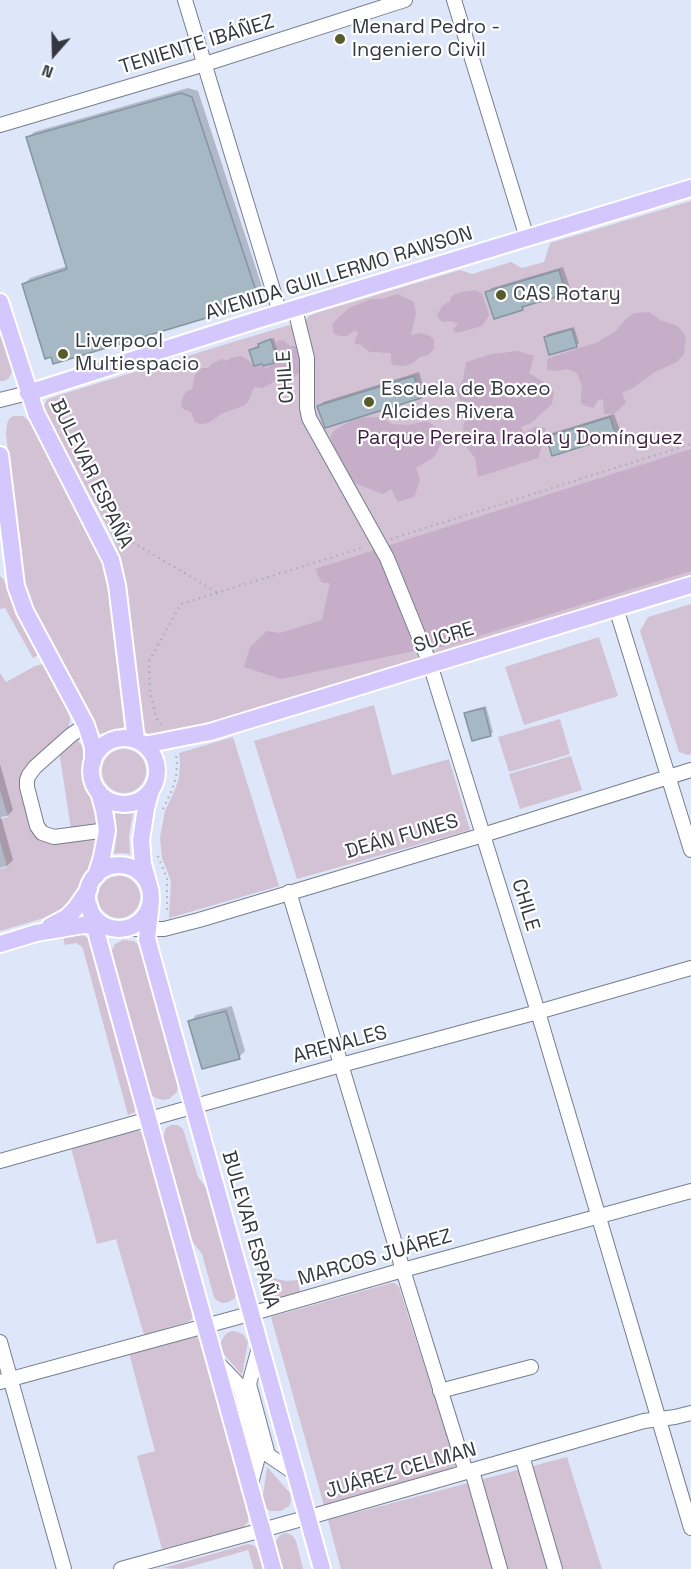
<!DOCTYPE html>
<html>
<head>
<meta charset="utf-8">
<style>
	body { margin:0 }
	#map { position:relative; width:691px; height:1569px; overflow:hidden; background:#dee7f9; font-family:"Space Grotesk",sans-serif }
	canvas { display:block }
	.north { position:absolute; left:24px; top:24px; width:60px; height:60px; -webkit-text-stroke:4px #fff; paint-order:stroke; rotate:200deg; font-size:16px; font-weight:700; line-height:24px; text-align:center; color:#34383f }
	.north::after { content:''; display:block; margin:auto; width:21px; height:27px; background:#34383f; clip-path:polygon(50% 0,100% 100%,50% 72%,0 100%) }
</style>
</head>
<body>
<div id="map">
<canvas width="691" height="1569"></canvas>
<div class="north">N</div>
</div>
<script>
const ctx = document.querySelector('canvas').getContext('2d');
ctx.lineJoin = 'round';
function paint(path, color) {
  ctx.fillStyle = color;
  ctx.fill(path, 'evenodd');
}
function toPath(rows) {
  const path = new Path2D();
  for (const r of rows) {
    if (r.length === 3) {
      path.moveTo(r[0] + r[2], r[1]);
      path.arc(r[0], r[1], r[2], 0, 2 * Math.PI);
      continue;
    }
    path.moveTo(r[0], r[1]);
    for (let i = 2; i < r.length; i += 2) path.lineTo(r[i], r[i + 1]);
  }
  return path;
}
function trace(path, color, width, dash) {
  ctx.strokeStyle = color;
  ctx.lineWidth = width;
  ctx.lineCap = dash ? 'butt' : 'round';
  ctx.setLineDash(dash || []);
  ctx.stroke(path);
}
function drawText(font, color, halo, rows, align = 'center') {
  ctx.font = font + ' "Space Grotesk",sans-serif';
  ctx.lineWidth = 4.5;
  ctx.setLineDash([]);
  ctx.textBaseline = 'middle';
  ctx.strokeStyle = halo;
  ctx.fillStyle = color;
  for (const [text, x, y, turn = 0] of rows) {
    ctx.save();
    ctx.translate(x, y);
    ctx.rotate((+turn || 0) * Math.PI / 180);
    ctx.textAlign = isNaN(turn) ? turn : align;
    if (halo) ctx.strokeText(text, 0, 0);
    ctx.fillText(text, 0, 0);
    ctx.restore();
  }
}
const green = toPath([
	[691,201,691,575,209,724,208,723,167,734,151,735,145,732,142,727,127,585,121,558,110,532,45,412,44,407,46,401,48,399,69,392,289,325,293,327,313,417,305,328,306,320,309,316,316,313,460,270,472,274,511,262,522,268,544,262,550,243],
	[0,325,13,370,9,378,4,381,0,381],
	[13,416,23,416,28,420,32,425,103,564,108,588,124,727,100,734,26,595,21,576,6,433,7,424,9,419],
	[0,576,4,580,15,612,38,655,33,658,5,608,0,609],
	[691,604,691,754,688,755,679,752,640,631,648,617],
	[599,637,618,696,524,725,505,667],
	[43,664,69,713,70,720,68,730,26,771,35,831,96,838,98,839,95,857,76,895,68,906,47,917,0,931,0,869,7,867,0,841,0,819,8,817,0,790,0,673,6,682,35,666],
	[374,705,392,775,449,759,470,830,297,879,254,741],
	[560,719,570,754,509,772,498,737],
	[233,737,279,886,169,918,171,881,162,858,160,837,165,811,174,792,179,778,180,763,179,753],
	[76,739,81,744,83,750,85,784,96,806,99,826,71,829,59,751],
	[124,771,22],
	[571,756,582,790,520,809,509,774],
	[115,812,128,814,133,813,129,835,130,854,120,853,114,854,117,834],
	[119,897,21],
	[82,934,89,939,136,1109,135,1112,128,1115,83,949,81,946,76,943,65,945,63,937],
	[123,940,134,941,139,945,141,949,178,1085,177,1092,169,1099,163,1100,156,1098,151,1095,148,1090,111,956,112,950,115,944],
	[171,1125,178,1125,183,1129,198,1177,208,1190,236,1291,235,1298,229,1302,222,1303,216,1300,214,1297,202,1254,192,1241,163,1138,166,1128],
	[133,1131,140,1131,143,1133,193,1315,192,1319,188,1322,144,1335,116,1239,97,1244,71,1148],
	[264,1267,269,1274,277,1279,286,1281,298,1280,300,1292,299,1293,267,1301,258,1268],
	[391,1283,395,1283,399,1287,456,1465,453,1468,324,1506,271,1317],
	[234,1331,243,1334,248,1342,242,1375,222,1352,220,1346,222,1340,225,1335,229,1332],
	[191,1336,199,1338,200,1340,249,1516,248,1522,242,1528,162,1549,137,1456,155,1451,129,1353],
	[567,1457,602,1569,341,1569,328,1520],
	[267,1467,290,1493,291,1501,289,1506,281,1511,270,1511,265,1507,262,1502],
	[286,1533,292,1535,296,1541,303,1569,281,1569,275,1542,280,1535],
	[248,1544,253,1545,258,1549,264,1569,254,1569,248,1550,182,1569,163,1568]
]);
const forest = toPath([
	[475,290,482,294,489,315,482,326,457,333,453,330,458,324,451,321,442,322,437,316,442,306,450,301,451,297,455,294,462,292],
	[398,294,414,302,416,313,411,335,420,333,430,336,434,340,434,349,428,355,420,357,413,363,404,366,393,365,391,362,391,353,370,352,361,345,354,343,358,333,355,330,347,336,340,336,334,334,332,324,349,308,371,299,381,299],
	[649,312,660,320,678,326,686,337,684,354,677,362,655,372,633,388,622,393,626,402,619,410,613,414,604,414,603,399,598,400,593,408,581,404,581,393,582,386,577,373,567,369,556,371,547,370,547,359,585,346,596,343,616,331,626,319,634,313],
	[283,340,290,346,296,346,300,353,301,364,299,373,294,377,283,381,273,382,263,388,254,387,248,402,243,406,223,413,208,423,200,424,195,422,191,412,183,409,181,403,184,395,187,391,192,390,195,375,202,368,208,368,213,363,222,359,227,361,231,358,241,356,248,360,252,364,267,368,275,361,275,348,277,341],
	[518,351,534,356,529,373,544,382,554,392,552,404,531,423,521,427,524,433,535,427,546,428,542,446,538,458,478,477,475,458,466,446,463,427,467,414,474,402,461,402,456,392,463,380,466,362,492,354],
	[380,417,392,424,408,425,427,421,439,429,443,441,434,457,416,468,420,480,414,497,398,502,391,489,383,494,349,481,330,437,335,430,356,418],
	[691,449,691,571,443,647,433,647,281,679,244,667,250,647,267,631,280,633,322,620,330,583,322,583,315,569]
]);
const shadow = toPath([
	[188,88,198,91,263,290,259,296,253,303,24,284,30,278,67,266,28,138,34,132],
	[563,267,570,288,565,292,526,305,522,309,487,293,492,288],
	[574,327,579,343,576,345,546,337,548,334],
	[274,338,277,350,276,351,277,355,275,357,276,359,273,361,250,350,253,348,260,345,262,342],
	[419,372,425,393,421,397,319,406,323,402],
	[614,414,620,430,615,434,547,438,552,433],
	[486,706,493,732,490,735,466,713,468,711],
	[0,764,13,810,7,816,1,817,13,860,7,866,0,868],
	[232,1006,245,1051,239,1057,190,1022,196,1015]
]);
const building = toPath([
	[181,93,192,97,258,297,253,304,53,364,51,357,45,359,22,284,67,269,26,137,181,93],
	[559,270,566,294,522,307,523,310,494,319,485,292,559,270],
	[572,329,577,347,549,355,544,337,572,329],
	[271,339,275,354,274,354,275,359,273,360,274,363,263,366,262,364,254,366,249,350,259,347,258,344,271,339],
	[414,376,421,398,325,428,317,406,414,376],
	[610,417,616,436,552,456,546,437,610,417],
	[484,708,491,736,472,741,464,713,484,708],
	[226,1011,240,1059,202,1069,188,1021,226,1011]
]);
const path = toPath([
	[112,530,218,593],
	[391,539,691,444],
	[161,725,156,717,150,691,149,661,181,604,365,547],
	[163,809,172,790,176,777,177,765,176,754],
	[158,856,167,879,167,914],
	[248,1246,252,1257]
]);
const minor = toPath([
	[185,0,280,313],
	[454,0,527,238],
	[0,125,205,64,405,0],
	[295,309,307,358,307,408,309,418,387,558,430,664,538,1012,691,1528],
	[0,400,28,393],
	[616,608,691,850],
	[86,725,71,735,35,767,29,775,27,780,27,787,37,826,42,833,54,837,107,830],
	[289,892,403,1270,466,1472],
	[121,929,164,929,199,920,483,835,691,770],
	[0,1161,341,1065,538,1012,691,968],
	[0,1342,64,1569],
	[260,1344,249,1384,268,1455,296,1474],
	[216,1361,240,1386,258,1457,250,1487],
	[0,1382,264,1310,403,1270,691,1191],
	[440,1391,531,1367],
	[522,1456,555,1569],
	[472,1471,500,1569],
	[121,1569,320,1514,644,1421,675,1417,691,1413]
]);
const major = toPath([
	[0,302,36,413,111,560,117,585,136,740],
	[28,393,257,320,691,188],
	[0,455,16,586,25,611,86,725,93,747,93,762],
	[124,771,33],
	[144,745,210,732,691,585],
	[119,897,32],
	[96,876,102,857,107,830,104,810,99,792],
	[148,882,143,864,141,840,146,808,151,790],
	[151,901,147,939,322,1569],
	[89,906,273,1569],
	[50,926,67,917,75,909,89,889],
	[0,944,36,933,66,928,83,925,102,926]
]);
const markers = [
	[340,39,6,"#595b28"],
	[501,295,6,"#595b28"],
	[63,354,6,"#595b28"],
	[369,402,6,"#595b28"]
];
const poiNames = [
	["Menard Pedro -",352,28],
	["Ingeniero Civil",352,51],
	["CAS Rotary",513,295],
	["Liverpool",75,342],
	["Multiespacio",75,365],
	["Escuela de Boxeo",381,390],
	["Alcides Rivera",381,413]
];
const streetNames = [
	["TENIENTE IBÁÑEZ",197,45,-17],
	["AVENIDA GUILLERMO RAWSON",339,274,-17],
	["CHILE",286,377,-94],
	["BULEVAR ESPAÑA",91,474,64],
	["SUCRE",444,638,-17],
	["DEÁN FUNES",402,837,-16],
	["CHILE",525,905,73],
	["ARENALES",340,1045,-15],
	["BULEVAR ESPAÑA",250,1230,74],
	["MARCOS JUÁREZ",375,1258,-16],
	["JUÁREZ CELMAN",401,1471,-16]
];
const parkNames = [
	["Parque Pereira Iraola y Domínguez",520,439]
];
paint(green, '#d3c1d4');
paint(forest, '#c6adc8');
paint(shadow, '#0003');
paint(building, '#a5b8c3');
trace(building, '#8396a1', 1.5);
trace(minor, '#767e8e', 16);
trace(major, '#fff', 20);
trace(path, '#a4abb9', 2, [1.5, 4.5]);
trace(minor, '#fff', 14);
trace(major, '#d4c7fe', 16);
for (const [x, y, r, color] of markers) {
  const dot = new Path2D();
  dot.arc(x, y, r, 0, 2 * Math.PI);
  ctx.fillStyle = color;
  ctx.fill(dot);
  trace(dot, '#fff', 2);
}
drawText('20px', '#34383f', '#fff', poiNames, 'left');
drawText('20px', '#34383f', '#fff', streetNames);
drawText('20px', '#401e43', '#fff', parkNames);
</script>
</body>
</html>
